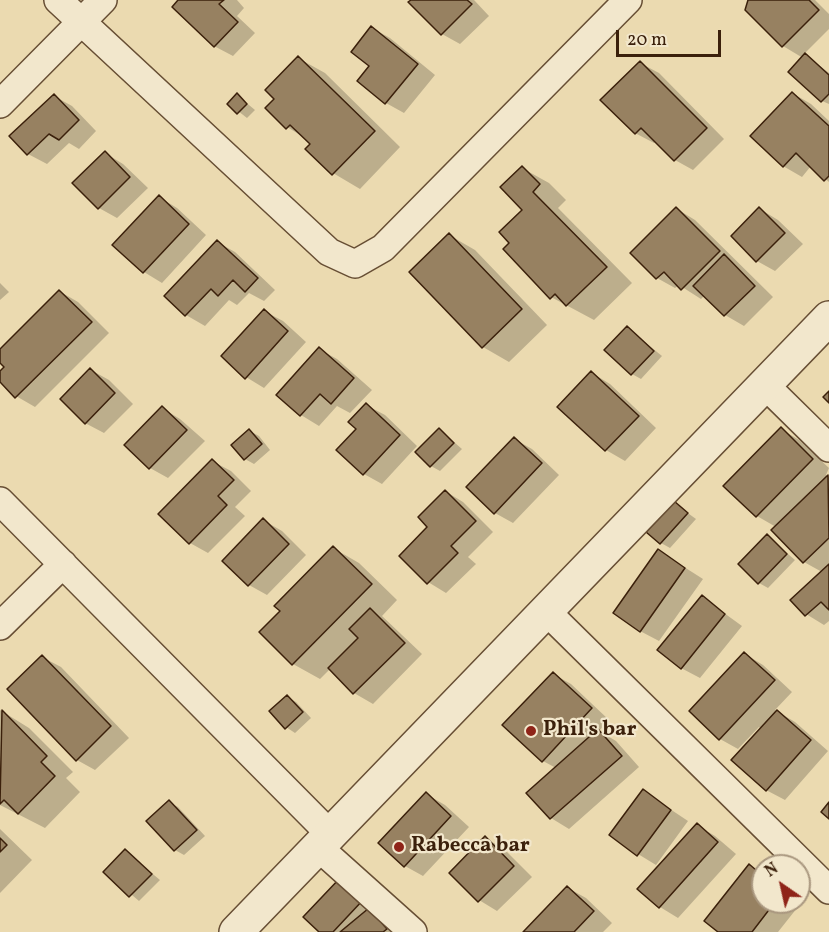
<!DOCTYPE html>
<html>
<head>
<meta charset="utf-8">
<style>
	body { margin:0 }
	#map { position:relative; width:829px; height:932px; overflow:hidden; background:#ebdab0; font-family:Vollkorn,serif }
	canvas { display:block }
	.north { position:absolute; left:751px; top:854px; width:60px; height:60px; box-sizing:border-box; background:#f2e7cc; border:2px solid #a9977f; border-radius:50%; rotate:326deg; font-size:16px; font-weight:700; line-height:24px; text-align:center; color:#3b200b }
	.north::after { content:''; display:block; margin:auto; width:21px; height:27px; background:#8f2418; clip-path:polygon(50% 0,100% 100%,50% 72%,0 100%) }
	.scale { position:absolute; left:616px; top:30px; width:105px; height:27px; box-sizing:border-box; border:3px solid #3b200b; border-top:0; padding-left:8px; font-size:18px; line-height:21px; white-space:nowrap; color:#3b200b; -webkit-text-stroke:4px #f2e7cc; paint-order:stroke }
</style>
</head>
<body>
<div id="map">
<canvas width="829" height="932"></canvas>
<div class="north">N</div>
<div class="scale">20 m</div>
</div>
<script>
const ctx = document.querySelector('canvas').getContext('2d');
ctx.lineJoin = 'round';
function paint(path, color) {
  ctx.fillStyle = color;
  ctx.fill(path, 'evenodd');
}
function toPath(rows) {
  const path = new Path2D();
  for (const r of rows) {
    path.moveTo(r[0], r[1]);
    for (let i = 2; i < r.length; i += 2) path.lineTo(r[i], r[i + 1]);
  }
  return path;
}
function trace(path, color, width, dash) {
  ctx.strokeStyle = color;
  ctx.lineWidth = width;
  ctx.lineCap = dash ? 'butt' : 'round';
  ctx.setLineDash(dash || []);
  ctx.stroke(path);
}
function drawText(font, color, halo, rows, align = 'center') {
  ctx.font = font + ' Vollkorn,serif';
  ctx.lineWidth = 4.5;
  ctx.setLineDash([]);
  ctx.textBaseline = 'middle';
  ctx.strokeStyle = halo;
  ctx.fillStyle = color;
  for (const [text, x, y, turn = 0] of rows) {
    ctx.save();
    ctx.translate(x, y);
    ctx.rotate((+turn || 0) * Math.PI / 180);
    ctx.textAlign = isNaN(turn) ? turn : align;
    if (halo) ctx.strokeText(text, 0, 0);
    ctx.fillText(text, 0, 0);
    ctx.restore();
  }
}
const shadow = toPath([
	[181,0,237,0,244,8,237,16,255,33,233,56,214,46],
	[413,0,474,0,489,16,460,44,442,34],
	[750,0,815,0,829,14,829,29,804,54,829,73,829,104,822,101,803,58,783,46],
	[372,28,390,38,435,75,404,113,386,103,359,80,371,66],
	[298,58,325,73,400,147,360,189,333,173,307,139,287,127,276,99],
	[640,63,659,73,724,139,693,170,675,160,656,141,654,143,635,133],
	[792,93,811,104,829,121,829,182,811,166,802,177,783,166],
	[237,95,255,110,247,118,229,104],
	[54,96,72,106,96,131,79,149,69,143,47,164,28,154],
	[105,153,123,164,148,188,117,218,99,208],
	[522,168,549,183,566,200,558,208,632,283,594,320,551,297,511,243,524,210],
	[159,197,177,208,206,235,162,283,144,272],
	[677,209,695,220,773,297,744,326,725,315,705,295,701,299,679,285,675,288,657,278],
	[760,209,778,220,803,244,775,271,757,261],
	[449,235,475,250,547,325,509,362,483,347],
	[217,242,235,252,275,290,264,301,249,293,237,305,229,300,205,326,186,315,166,296],
	[0,283,9,292,0,300],
	[59,291,78,302,109,333,35,407,16,396,0,380,0,373,6,367,0,361,0,351],
	[264,311,283,321,306,342,264,388,246,377],
	[627,328,662,356,641,379,632,374],
	[319,349,337,359,372,390,350,413,337,406,319,426,301,415,278,394],
	[91,370,109,380,133,404,104,433,85,423],
	[592,373,610,384,656,428,625,461,606,450,560,407],
	[366,405,385,415,417,446,382,484,364,474],
	[162,408,180,419,205,441,168,478,150,468],
	[781,429,799,440,829,468,826,475,829,477,829,621,824,625,806,614,822,572,804,562,776,527,757,516],
	[440,430,462,449,440,471,431,466],
	[250,431,259,436,270,450,254,464,245,459],
	[514,439,532,449,559,475,513,523,495,513],
	[212,461,231,471,251,491,235,507,245,516,208,553,190,543],
	[445,491,463,502,493,532,468,557,476,564,446,593,428,582,430,527],
	[674,503,696,519,670,548,661,543],
	[263,520,282,531,306,555,267,595,249,585],
	[767,536,795,560,768,588,759,583],
	[333,548,359,563,397,600,382,616,422,654,373,704,354,693,330,669,320,679,293,664,261,632,282,611],
	[659,551,703,579,659,641,640,631],
	[702,597,742,626,700,678,681,668],
	[745,654,763,665,792,692,775,710,795,722,828,751,785,800,766,790,761,729,759,727,738,749,720,739,691,711],
	[42,657,61,667,129,738,95,770,77,760],
	[553,674,571,684,609,720,599,731,616,741,639,767,569,829,551,818,556,768,543,761,504,725],
	[287,697,296,702,311,718,295,733,286,727],
	[0,710,29,728,73,772,66,778,80,792,45,828,0,805],
	[643,791,688,821,656,865,638,854],
	[426,794,445,805,469,827,423,876,405,866],
	[169,802,178,807,205,836,184,855,175,850,148,821],
	[697,825,715,836,736,854,678,918,660,907],
	[0,829,32,860,0,893],
	[485,838,504,849,532,877,497,911,479,900],
	[125,851,160,880,139,901,105,872],
	[749,866,763,874,763,902,801,903,778,932,720,932],
	[340,880,398,932,321,932],
	[568,888,586,898,612,923,603,932,525,932]
]);
const building = toPath([
	[178,0,224,0,219,4,238,22,214,47,172,7,178,0],
	[411,0,467,0,472,4,441,35,408,2,411,0],
	[748,0,809,0,819,10,782,47,745,10,748,0],
	[371,26,418,64,385,104,357,81,369,66,351,52,371,26],
	[805,53,829,75,829,94,821,102,788,72,805,53],
	[298,56,375,131,332,175,305,149,310,144,290,125,286,129,265,108,274,99,265,90,298,56],
	[640,61,707,128,674,161,641,128,635,134,600,100,640,61],
	[792,92,829,126,829,176,824,181,796,153,783,167,750,136,792,92],
	[237,93,247,104,237,114,227,104,237,93],
	[54,94,79,120,59,140,49,134,27,155,9,136,54,94],
	[105,151,130,177,98,209,72,183,105,151],
	[522,166,540,184,533,192,607,267,566,306,555,294,550,299,503,249,509,243,499,232,522,210,500,187,522,166],
	[159,195,189,224,143,273,112,245,159,195],
	[676,207,720,251,681,290,664,272,656,279,630,253,676,207],
	[759,207,785,233,756,262,731,236,759,207],
	[449,233,522,309,482,348,409,272,449,233],
	[217,240,258,278,245,292,233,280,218,296,211,289,185,316,164,296,217,240],
	[724,254,755,286,724,316,693,286,724,254],
	[59,290,92,322,15,398,0,382,0,371,4,367,0,363,0,349,59,290],
	[264,309,288,331,245,379,221,356,264,309],
	[627,326,654,351,631,375,604,350,627,326],
	[319,347,354,378,331,404,320,394,300,416,276,395,319,347],
	[90,368,115,393,85,424,60,399,90,368],
	[591,371,639,416,605,451,557,407,591,371],
	[829,391,829,403,823,397,829,391],
	[366,403,400,435,363,475,336,450,356,429,348,422,366,403],
	[162,406,187,430,149,469,124,445,162,406],
	[781,427,813,459,756,517,723,486,781,427],
	[439,428,454,443,430,467,415,452,439,428],
	[249,429,262,444,244,460,231,445,249,429],
	[514,437,542,463,494,514,466,487,514,437],
	[212,459,234,480,218,496,227,505,189,544,158,514,212,459],
	[828,475,829,538,803,563,771,530,828,475],
	[445,490,476,521,451,546,458,553,427,584,399,556,427,527,418,517,445,490],
	[674,501,688,513,660,544,646,532,674,501],
	[263,518,289,544,248,586,222,561,263,518],
	[767,534,787,554,758,584,738,564,767,534],
	[333,546,372,584,292,665,259,632,280,611,274,606,333,546],
	[658,549,685,568,640,632,613,613,658,549],
	[829,564,829,610,821,602,805,616,790,600,829,564],
	[702,595,725,614,681,669,657,650,702,595],
	[370,608,405,643,353,694,328,668,358,638,349,629,370,608],
	[744,652,775,680,719,740,689,711,744,652],
	[42,655,111,726,76,761,7,689,42,655],
	[553,672,592,708,542,762,502,725,553,672],
	[287,695,303,712,285,729,269,711,287,695],
	[2,710,47,756,41,762,55,776,18,814,4,800,0,804,2,710],
	[777,710,811,740,766,791,731,760,777,710],
	[598,729,622,756,550,819,526,793,598,729],
	[643,789,671,810,637,856,609,835,643,789],
	[426,792,451,816,404,867,378,843,426,792],
	[169,800,197,830,174,851,146,821,169,800],
	[829,802,829,819,821,812,829,802],
	[697,823,718,842,659,908,637,889,697,823],
	[485,836,514,866,478,902,449,873,485,836],
	[0,838,7,845,0,852,0,838],
	[125,849,152,874,129,897,103,872,125,849],
	[749,864,763,876,763,902,775,902,752,932,718,932,704,921,749,864],
	[340,878,363,900,333,932,319,932,303,917,340,878],
	[567,886,594,911,574,932,523,932,567,886],
	[369,908,387,929,383,932,340,932,369,908]
]);
const minor = toPath([
	[58,0,329,252,355,264,383,248,628,0],
	[0,104,103,0],
	[764,384,829,448],
	[0,501,329,833],
	[545,610,829,890],
	[0,626,63,564],
	[317,846,413,932]
]);
const tertiary = toPath([
	[236,932,829,318]
]);
const markers = [
	[531,731,6,"#8f2418"],
	[399,847,6,"#8f2418"]
];
const poiNames = [
	["Phil's bar",543,731],
	["Rabecca bar",411,847]
];
paint(shadow, '#0003');
paint(building, '#978161');
trace(building, '#3b200b', 1.5);
trace(minor, '#674e34', 30);
trace(tertiary, '#674e34', 36);
trace(minor, '#f2e7cc', 27);
trace(tertiary, '#f2e7cc', 33);
for (const [x, y, r, color] of markers) {
  const dot = new Path2D();
  dot.arc(x, y, r, 0, 2 * Math.PI);
  ctx.fillStyle = color;
  ctx.fill(dot);
  trace(dot, '#f2e7cc', 2);
}
drawText('bold 21px', '#3b200b', '#f2e7cc', poiNames, 'left');
</script>
</body>
</html>
